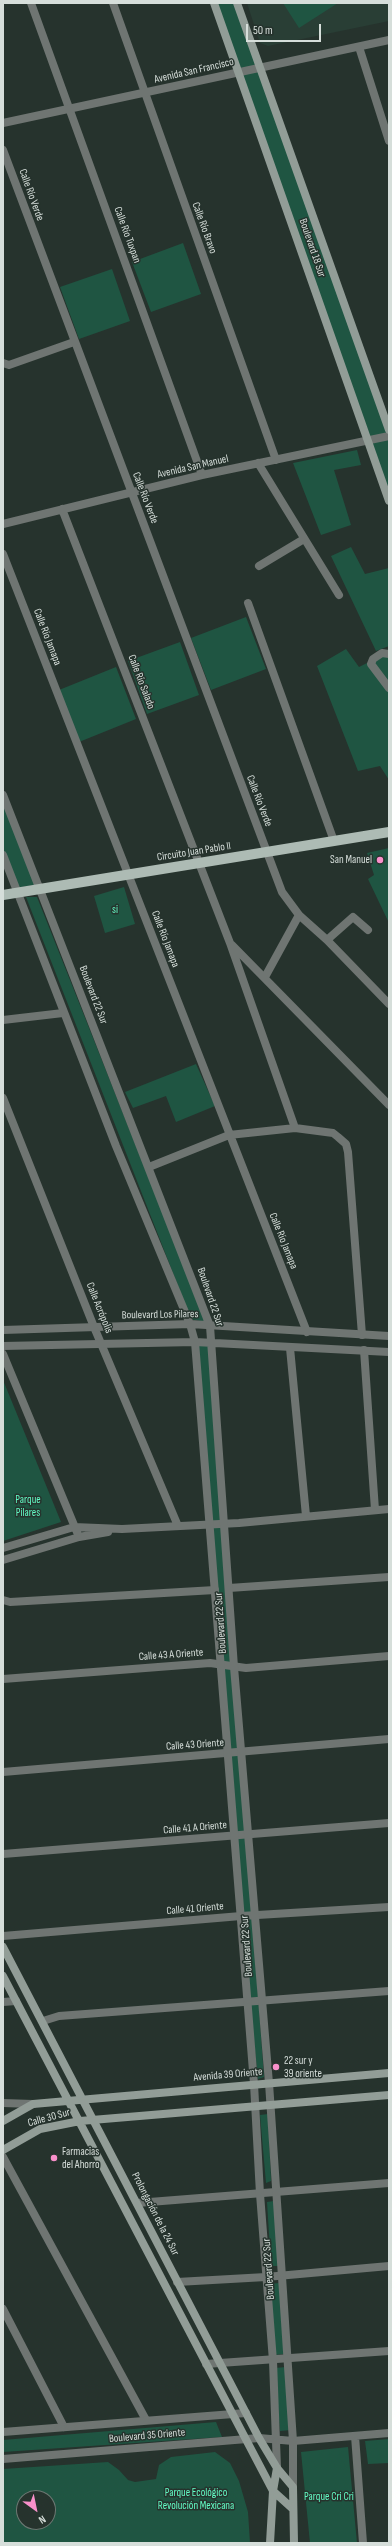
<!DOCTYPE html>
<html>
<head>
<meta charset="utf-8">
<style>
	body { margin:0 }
	#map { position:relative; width:392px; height:2546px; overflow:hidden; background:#26332d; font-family:"Sofia Sans Condensed",sans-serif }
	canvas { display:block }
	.frame { position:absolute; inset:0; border:4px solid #d6deda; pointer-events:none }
	.north { position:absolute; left:16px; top:2490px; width:40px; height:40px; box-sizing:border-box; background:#26332d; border:1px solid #6c7772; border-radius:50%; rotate:147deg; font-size:11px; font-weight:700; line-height:16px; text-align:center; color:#d6deda }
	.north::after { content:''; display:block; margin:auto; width:14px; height:18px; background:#f890ca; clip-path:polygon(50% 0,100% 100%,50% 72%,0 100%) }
	.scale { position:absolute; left:246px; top:24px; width:75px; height:18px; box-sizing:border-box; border:2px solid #d6deda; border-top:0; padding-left:5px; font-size:12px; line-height:14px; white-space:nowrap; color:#d6deda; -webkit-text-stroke:3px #26332d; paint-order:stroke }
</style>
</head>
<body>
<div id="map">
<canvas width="392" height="2546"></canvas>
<div class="frame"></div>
<div class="north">N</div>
<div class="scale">50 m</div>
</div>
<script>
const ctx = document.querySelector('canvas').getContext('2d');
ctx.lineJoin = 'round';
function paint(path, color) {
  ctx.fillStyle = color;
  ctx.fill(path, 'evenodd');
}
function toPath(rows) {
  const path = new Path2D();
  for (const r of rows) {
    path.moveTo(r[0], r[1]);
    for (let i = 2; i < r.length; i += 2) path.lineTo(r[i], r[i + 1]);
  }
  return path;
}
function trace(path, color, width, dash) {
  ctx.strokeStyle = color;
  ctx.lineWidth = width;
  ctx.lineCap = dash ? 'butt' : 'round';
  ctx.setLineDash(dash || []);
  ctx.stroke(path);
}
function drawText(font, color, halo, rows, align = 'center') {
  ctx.font = font + ' "Sofia Sans Condensed",sans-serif';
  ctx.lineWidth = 3;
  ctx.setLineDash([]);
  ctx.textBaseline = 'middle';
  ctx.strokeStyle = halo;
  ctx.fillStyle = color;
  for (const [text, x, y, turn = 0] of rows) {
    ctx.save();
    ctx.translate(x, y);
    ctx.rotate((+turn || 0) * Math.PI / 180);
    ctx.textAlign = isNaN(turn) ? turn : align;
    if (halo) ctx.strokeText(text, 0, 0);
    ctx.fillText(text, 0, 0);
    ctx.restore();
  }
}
const built = toPath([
	[247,3,389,3,389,21,268,46,260,43]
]);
const green = toPath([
	[214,3,237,3,389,430,389,501],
	[283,3,338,3,299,28],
	[183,243,201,294,151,312,132,262],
	[112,269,130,321,79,339,60,287],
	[357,450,361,465,334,470,351,525,321,535,293,463],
	[351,547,365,574,389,568,389,646,376,651,331,556],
	[246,617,266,669,211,690,191,638],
	[180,642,199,695,147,714,128,661],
	[346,649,359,667,389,652,389,780,380,766,358,771,317,666],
	[116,667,136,719,79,742,59,690],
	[3,795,39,884,16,888,3,855],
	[389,848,389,923,368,879,374,875,367,853],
	[124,887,135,924,105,933,94,896],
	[26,897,37,897,206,1322,191,1319],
	[196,1064,215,1106,176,1122,166,1096,133,1108,125,1092],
	[197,1345,210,1345,264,2077,258,2079,251,2013],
	[3,1380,61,1522,3,1541],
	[268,2114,271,2181,266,2183,260,2115],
	[274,2201,278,2266,271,2266,267,2202],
	[279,2283,284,2354,274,2355,268,2284],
	[286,2367,291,2430,280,2431,275,2368],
	[216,2422,222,2437,3,2452,3,2440],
	[389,2439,389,2463,368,2464,365,2441],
	[348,2447,357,2543,310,2543,301,2452],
	[215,2452,230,2463,239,2481,248,2512,250,2543,3,2543,3,2469,108,2462,119,2470,128,2480,135,2482,156,2479,159,2465,171,2457],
	[24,2498,48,2498,48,2522,24,2522]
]);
const minor = toPath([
	[31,3,202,475],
	[113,3,276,460],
	[359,47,389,141],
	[3,150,282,892,299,915,327,940,389,1004],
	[3,363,9,365,74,342],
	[258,463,339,595],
	[62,509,230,943,295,1128],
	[3,524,202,475,389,436],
	[3,554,307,1332],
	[259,566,304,539],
	[248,603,334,841],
	[389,654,382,653,373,659,371,664,389,688],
	[327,940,353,917,368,930],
	[232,945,389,1105],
	[265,977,299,915],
	[3,1020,63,1013],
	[3,1098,94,1327,178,1526],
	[149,1167,229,1135,295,1128,333,1133,338,1137,346,1144,348,1152,362,1335],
	[290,1348,306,1516],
	[364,1350,375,1510],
	[3,1354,79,1537],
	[3,1548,74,1527,122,1529,239,1523,389,1509],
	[3,1560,79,1537,108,1532],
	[229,1588,389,1577],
	[3,1600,10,1602,215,1590],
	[3,1679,210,1663,246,1668,389,1656],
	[3,1772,389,1739],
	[3,1854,389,1823],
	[3,1936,241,1916,389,1907],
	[3,2002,16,2001],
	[43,2021,59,2016,389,1991],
	[3,2103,33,2104],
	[3,2157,146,2420],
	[137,2203,389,2183],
	[177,2282,266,2277,389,2266],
	[3,2309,64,2427],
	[206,2364,389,2351],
	[355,2436,363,2543],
	[293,2441,389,2433]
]);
const tertiary = toPath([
	[3,123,389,40],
	[3,795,210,1326,234,1667,269,2083,293,2441,293,2487],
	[3,855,116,1146,190,1324,195,1342,254,2084,260,2194,273,2361,277,2468],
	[3,1330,190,1324,389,1336],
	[3,1346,195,1342,389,1352],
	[3,2432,246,2413],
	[3,2459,259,2438,293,2441]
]);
const secondary = toPath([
	[214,3,389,501],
	[237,3,389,430],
	[3,1947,259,2438,277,2468,293,2487,294,2543],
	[3,1976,273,2491,293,2509],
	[3,2121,33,2104,389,2073],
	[3,2150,40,2129,80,2121,389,2095],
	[270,2543,273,2491,277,2468]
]);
const primary = toPath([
	[3,895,389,832]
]);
const markers = [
	[380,860,4,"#f890ca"],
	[276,2067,4,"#f890ca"],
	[54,2158,4,"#f890ca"]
];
const streetNames = [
	["Avenida San Francisco",194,71,-13],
	["Calle Río Verde",31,195,70],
	["Calle Río Bravo",204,228,70],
	["Calle Río Tuxpan",127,235,70],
	["Boulevard 18 Sur",312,248,71],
	["Avenida San Manuel",193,467,-13],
	["Calle Río Verde",145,498,69],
	["Calle Río Jamapa",47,637,69],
	["Calle Río Salado",141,682,69],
	["Calle Río Verde",259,801,69],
	["Circuito Juan Pablo II",194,852,-9],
	["Calle Río Jamapa",165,939,69],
	["Boulevard 22 Sur",93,995,69],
	["Calle Río Jamapa",283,1241,68],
	["Boulevard 22 Sur",210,1297,71],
	["Calle Acrópolis",99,1308,68],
	["Boulevard Los Pilares",160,1315,-1],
	["Boulevard 22 Sur",221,1623,-94],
	["Calle 43 A Oriente",171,1655,-4],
	["Calle 43 Oriente",195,1745,-4],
	["Calle 41 A Oriente",195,1828,-5],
	["Calle 41 Oriente",195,1909,-5],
	["Boulevard 22 Sur",247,1946,-94],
	["Avenida 39 Oriente",228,2075,-5],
	["Calle 30 Sur",49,2118,-15],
	["Prolongación de la 24 Sur",155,2214,63],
	["Boulevard 22 Sur",269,2269,-94],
	["Boulevard 35 Oriente",147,2436,-5]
];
const poiNames = [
	["San Manuel",372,860,"right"],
	["22 sur y",284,2061],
	["39 oriente",284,2074],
	["Farmacias",62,2152],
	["del Ahorro",62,2165]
];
const parkNames = [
	["si",115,910],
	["Parque",28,1500],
	["Pilares",28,1513],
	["Parque Ecológico",196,2493],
	["Revolución Mexicana",196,2506],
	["Parque Cri Cri",329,2497]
];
paint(built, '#293e35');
paint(green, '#1f5542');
trace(minor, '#6f7572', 8);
trace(tertiary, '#6f7572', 8);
trace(secondary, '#929d97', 8);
trace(primary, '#adbbb4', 10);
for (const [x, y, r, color] of markers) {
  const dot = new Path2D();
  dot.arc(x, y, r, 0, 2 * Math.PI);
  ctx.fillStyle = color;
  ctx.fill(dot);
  trace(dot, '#26332d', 1.5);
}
drawText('11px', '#d6deda', '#26332d', streetNames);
drawText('11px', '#d6deda', '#26332d', poiNames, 'left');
drawText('11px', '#62fdc6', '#26332d', parkNames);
</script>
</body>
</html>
